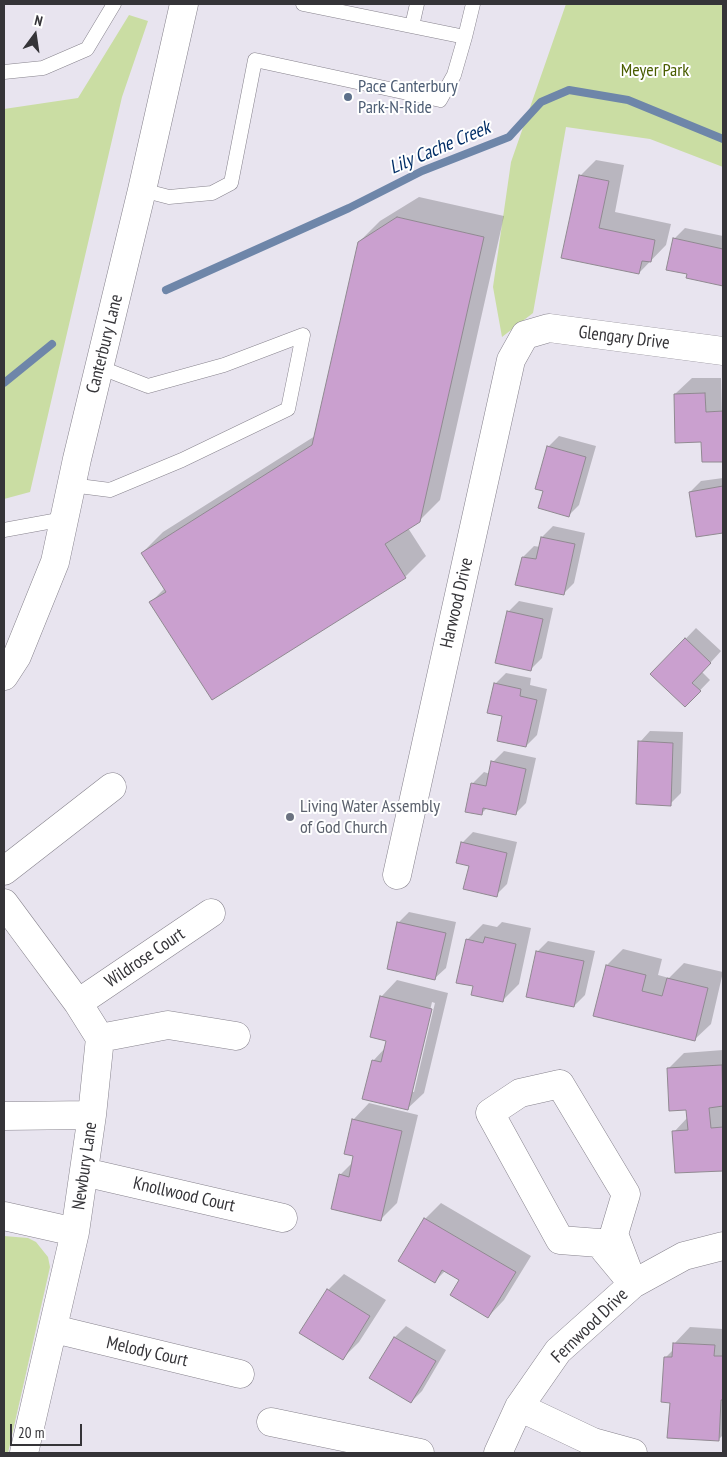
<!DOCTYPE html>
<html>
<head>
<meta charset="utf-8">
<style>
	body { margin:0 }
	#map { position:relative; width:727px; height:1457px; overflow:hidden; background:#e8e4ef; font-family:"PT Sans Narrow",sans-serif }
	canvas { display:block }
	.frame { position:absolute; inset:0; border:5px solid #353438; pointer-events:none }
	.north { position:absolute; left:10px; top:10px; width:50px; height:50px; -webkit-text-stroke:4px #fff; paint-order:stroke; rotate:14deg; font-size:14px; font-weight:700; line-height:20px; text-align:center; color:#353438 }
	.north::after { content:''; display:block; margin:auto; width:18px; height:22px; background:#353438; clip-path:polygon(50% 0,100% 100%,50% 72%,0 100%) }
	.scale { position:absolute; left:10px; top:1424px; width:72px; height:22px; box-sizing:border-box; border:2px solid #353438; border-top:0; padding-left:6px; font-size:15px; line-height:18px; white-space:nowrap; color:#353438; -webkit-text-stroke:4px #fff; paint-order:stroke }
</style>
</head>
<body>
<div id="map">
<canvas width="727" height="1457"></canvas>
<div class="frame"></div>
<div class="north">N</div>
<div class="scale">20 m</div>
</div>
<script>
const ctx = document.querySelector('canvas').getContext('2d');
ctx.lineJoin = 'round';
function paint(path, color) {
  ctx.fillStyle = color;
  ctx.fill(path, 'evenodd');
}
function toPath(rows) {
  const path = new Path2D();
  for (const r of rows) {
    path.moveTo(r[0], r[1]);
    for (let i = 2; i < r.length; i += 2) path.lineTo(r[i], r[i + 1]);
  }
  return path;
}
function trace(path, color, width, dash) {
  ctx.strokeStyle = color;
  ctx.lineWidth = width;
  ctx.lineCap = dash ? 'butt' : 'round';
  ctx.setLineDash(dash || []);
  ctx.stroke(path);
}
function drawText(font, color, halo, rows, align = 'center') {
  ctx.font = font + ' "PT Sans Narrow",sans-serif';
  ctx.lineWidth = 4;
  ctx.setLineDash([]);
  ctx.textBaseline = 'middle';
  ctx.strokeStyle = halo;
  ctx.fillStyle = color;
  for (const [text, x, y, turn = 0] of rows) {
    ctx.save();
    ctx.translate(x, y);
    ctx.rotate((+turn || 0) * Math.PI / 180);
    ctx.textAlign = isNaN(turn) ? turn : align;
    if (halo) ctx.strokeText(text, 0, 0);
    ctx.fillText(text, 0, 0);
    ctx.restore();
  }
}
const green = toPath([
	[566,4,723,4,723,167,650,139,566,127,533,313,502,337,493,287,511,162],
	[129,15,148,21,122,97,30,492,4,499,4,109,78,98],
	[4,1236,28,1238,36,1242,48,1257,50,1267,8,1453,4,1453]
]);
const shadow = toPath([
	[596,160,624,165,615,212,671,224,666,245,639,273,563,257,580,176],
	[419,197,504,216,440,500,419,521,408,528,426,556,405,577,151,602,165,588,142,553,163,532,315,436,359,242,380,221],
	[685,228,723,236,723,285,687,277,688,273,674,239],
	[692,378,721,378,723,461,703,461,702,441,675,394],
	[559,436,596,446,579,505,568,516,544,490,548,447],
	[723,478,723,531,697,536,690,492,701,481],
	[553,526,585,533,574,583,563,594,523,557,534,546,540,547,542,537],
	[519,601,553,608,542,658,531,669,508,612],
	[696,628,721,651,702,672,710,680,685,706,652,674],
	[506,673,531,678,530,685,547,689,537,735,526,746,495,684],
	[650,731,683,732,681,793,670,804,640,742],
	[504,751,536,758,526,803,515,814,487,808,481,814,466,811,473,783,484,772,490,774,493,762],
	[473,832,517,842,507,884,496,895,470,865,462,843],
	[409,912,456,922,446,968,435,978,398,923],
	[502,922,531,928,519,984,503,1000,475,985,467,940,483,924,497,927],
	[548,941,595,951,585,995,574,1006,537,952],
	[623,949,662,959,658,975,669,978,684,963,723,972,711,1024,694,1040,607,965],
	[397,980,448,993,424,1093,407,1109,373,1061,386,1047,388,1041,381,997],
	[432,1002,435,1003,414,1092,411,1092],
	[723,1050,723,1169,676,1172,674,1132,688,1117,688,1109,668,1069,684,1053],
	[369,1103,418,1115,397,1203,381,1219,340,1175,353,1162,353,1120],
	[441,1203,531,1256,504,1300,488,1317,461,1280,445,1271,435,1281,425,1219],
	[344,1274,386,1300,359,1342,343,1358,328,1290],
	[406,1326,446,1350,422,1391,411,1402,371,1378,395,1337],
	[690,1327,723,1329,723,1435,718,1440,671,1402,665,1358,674,1349,674,1344]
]);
const stream = toPath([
	[166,290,349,208,422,171,509,137,541,102,569,90,628,100,723,139],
	[4,383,52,344]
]);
const building = toPath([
	[579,175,609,181,599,228,655,240,651,262,642,261,639,274,561,258,579,175],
	[397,217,484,237,420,522,385,544,406,578,212,700,149,602,166,592,141,553,312,445,358,242,397,217],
	[673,238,723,249,723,286,686,278,687,274,666,270,673,238],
	[705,393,706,412,723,411,723,462,702,462,701,442,675,443,674,394,705,393],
	[547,446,586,457,569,517,538,508,543,491,535,489,547,446],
	[723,486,723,533,696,537,689,492,723,486],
	[541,537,575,544,564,595,515,585,522,557,536,559,541,537],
	[507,611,543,619,531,671,495,663,507,611],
	[685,638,711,663,692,683,701,691,685,707,650,674,685,638],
	[494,683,521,689,520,696,537,700,526,747,497,741,502,716,487,713,494,683],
	[638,741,673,743,671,806,636,804,638,741],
	[491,761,526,769,516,815,483,808,482,815,465,812,471,783,486,786,491,761],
	[461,842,507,853,497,897,463,889,469,866,456,863,461,842],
	[397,922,446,933,435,980,387,969,397,922],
	[485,937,516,944,503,1002,471,995,473,986,456,983,466,939,483,943,485,937],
	[536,951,584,961,574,1007,526,997,536,951],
	[606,965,646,975,642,991,662,996,667,978,708,988,695,1041,593,1016,606,965],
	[380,996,432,1009,408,1110,362,1099,372,1060,381,1062,386,1041,370,1037,380,996],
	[722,1065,723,1106,709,1108,711,1128,723,1127,723,1171,675,1173,672,1131,688,1130,686,1110,669,1111,667,1068,722,1065],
	[352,1119,402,1131,381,1221,331,1209,339,1174,349,1177,353,1156,344,1154,352,1119],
	[424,1218,516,1272,488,1318,450,1295,459,1280,442,1270,435,1283,398,1261,424,1218],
	[327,1289,370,1316,343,1360,299,1333,327,1289],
	[394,1337,436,1361,411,1403,369,1378,394,1337],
	[673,1343,715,1345,714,1356,723,1356,723,1400,721,1400,719,1441,667,1438,670,1403,661,1402,664,1357,672,1357,673,1343]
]);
const lane = toPath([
	[303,4,465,37,473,4],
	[412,26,417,4],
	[4,72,43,68,87,49,114,4],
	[142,190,169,197,212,193,231,183,255,60,440,100,454,75,465,37],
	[71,485,110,490,182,460,288,409,303,335,224,365,148,386,99,367],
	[4,530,64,519]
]);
const street = toPath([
	[4,676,17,656,55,562,77,459,142,190,184,4],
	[4,871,112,787],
	[397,875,511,360,525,335,549,328,723,351],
	[4,903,78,1003,100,1038,92,1115,75,1232,24,1453],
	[78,1003,211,913],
	[100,1038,168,1025,236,1036],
	[560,1084,626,1194,614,1234,633,1284,599,1243,560,1240,490,1113,520,1093,560,1084],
	[4,1116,92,1115],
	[84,1172,283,1218],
	[4,1216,75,1232],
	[54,1329,240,1374],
	[519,1407,593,1442,633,1453],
	[271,1422,420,1453],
	[498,1453,519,1407,558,1351,633,1284,684,1256,723,1246]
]);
const markers = [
	[348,97,5,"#5c6f8a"],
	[290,817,5,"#6b7280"]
];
const parkNames = [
	["Meyer Park",655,71]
];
const serviceNames = [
	["Pace Canterbury",358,87],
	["Park-N-Ride",358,108]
];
const streetNames = [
	["Glengary Drive",624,338,7],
	["Canterbury Lane",105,344,-76],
	["Harwood Drive",457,603,-77],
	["Wildrose Court",145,958,-34],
	["Newbury Lane",85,1166,-82],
	["Knollwood Court",184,1195,13],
	["Fernwood Drive",590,1326,-44],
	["Melody Court",147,1352,13]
];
const worshipNames = [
	["Living Water Assembly",300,807],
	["of God Church",300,828]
];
const waterNames = [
	["Lily Cache Creek",440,148,-23]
];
paint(green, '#cadda3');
paint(shadow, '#0003');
trace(stream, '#6e86a9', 8);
paint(building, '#caa0cf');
trace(building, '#908991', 1);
trace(lane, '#87838d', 15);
trace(street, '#87838d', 29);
trace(lane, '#fff', 14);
trace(street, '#fff', 28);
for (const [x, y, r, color] of markers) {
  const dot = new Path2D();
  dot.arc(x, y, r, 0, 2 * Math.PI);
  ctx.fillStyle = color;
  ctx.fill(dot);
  trace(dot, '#fff', 2);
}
drawText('18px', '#495d00', '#fff', parkNames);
drawText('18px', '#4e5e75', '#fff', serviceNames, 'left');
drawText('18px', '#353438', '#fff', streetNames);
drawText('18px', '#5b616d', '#fff', worshipNames, 'left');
drawText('italic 19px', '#002d66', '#fff', waterNames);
</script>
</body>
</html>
